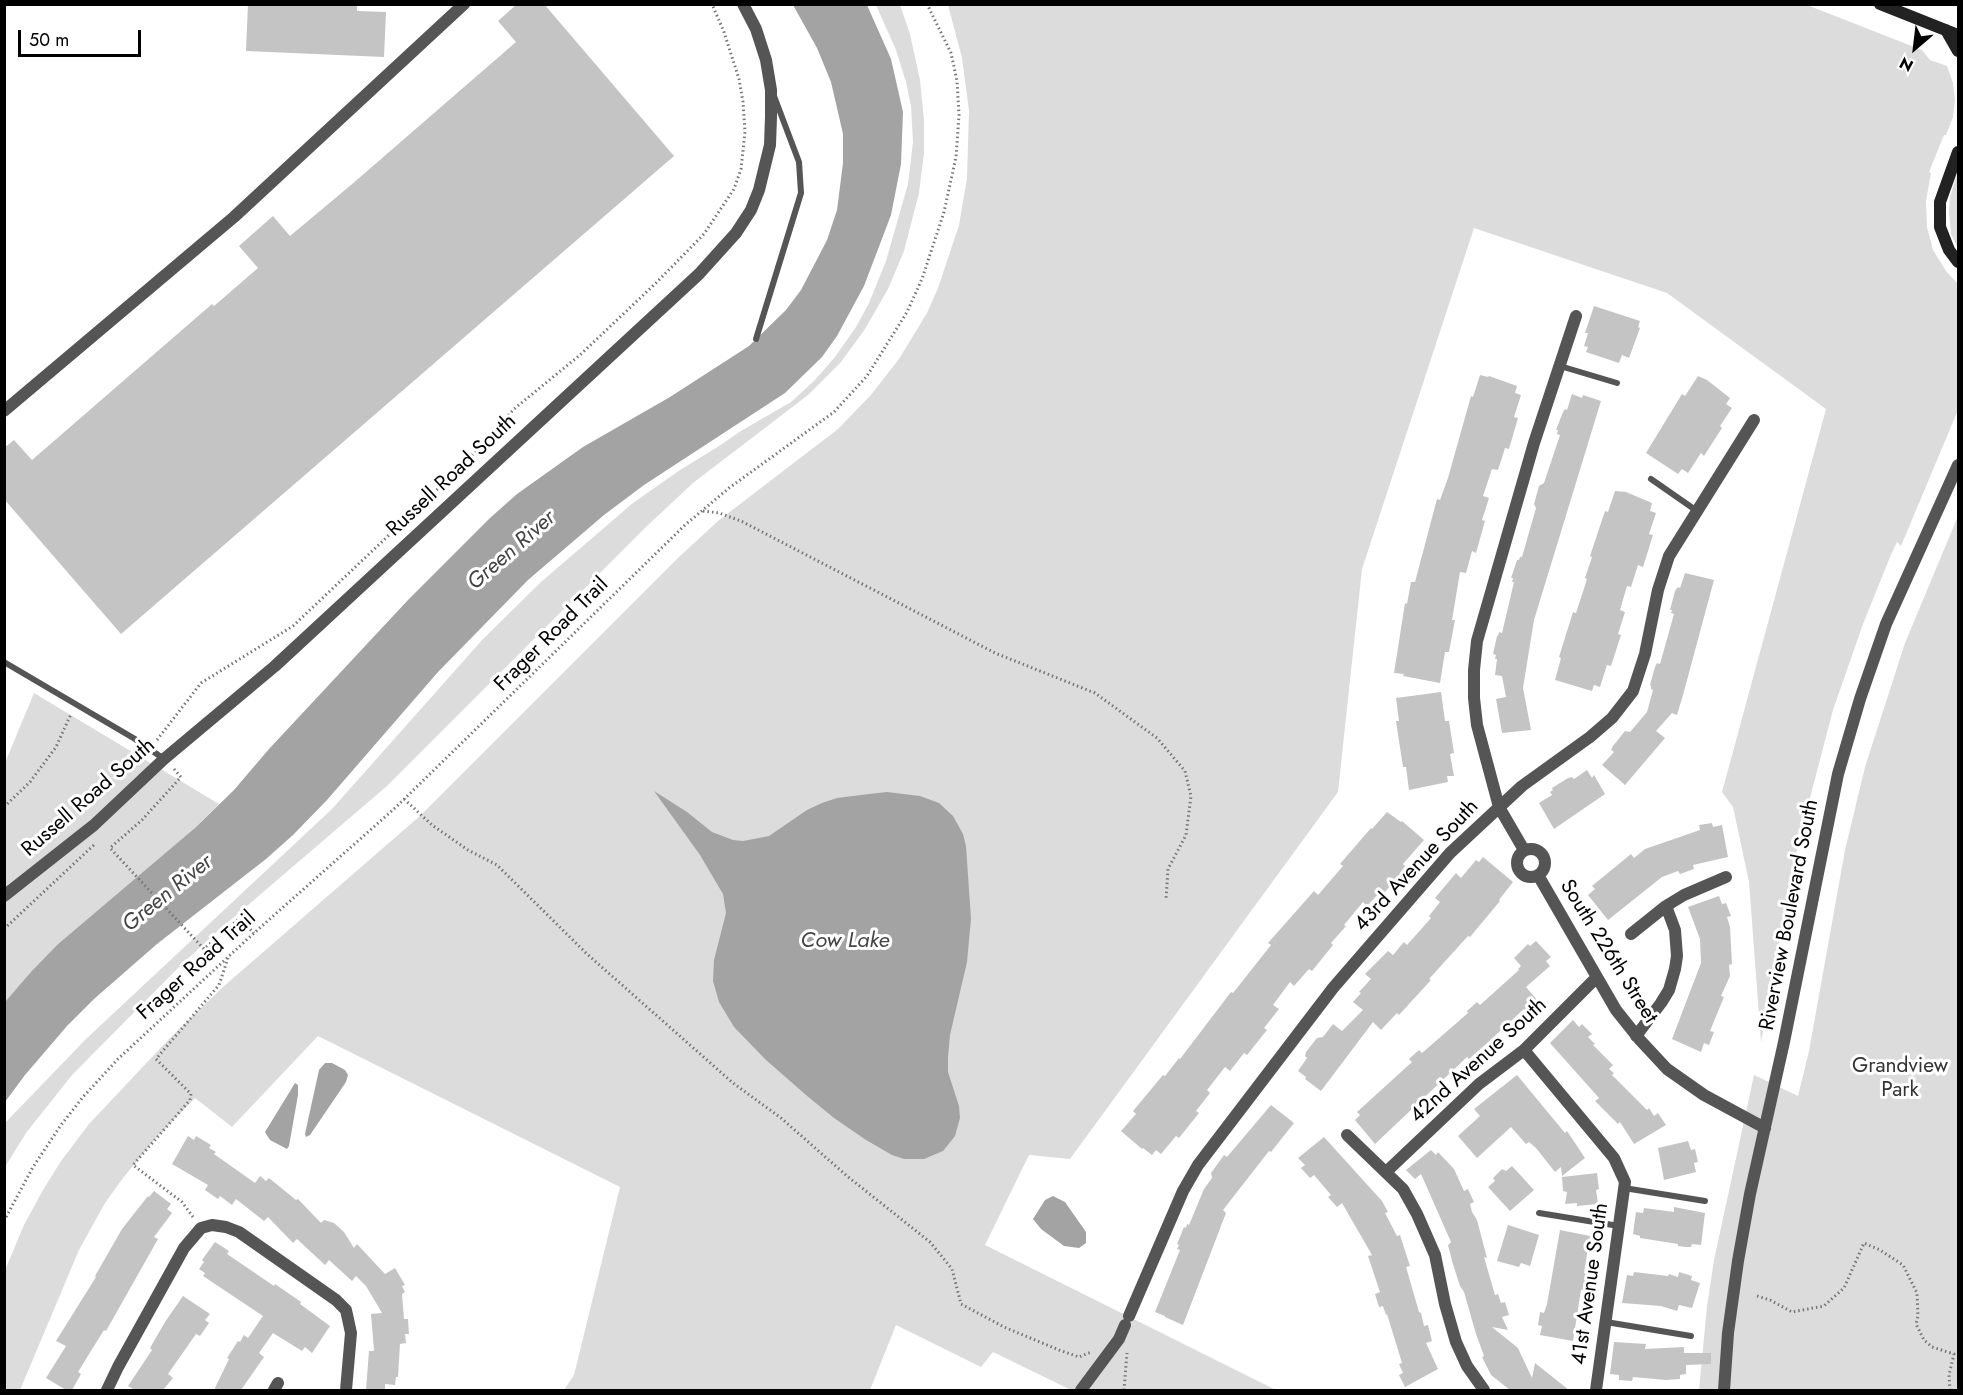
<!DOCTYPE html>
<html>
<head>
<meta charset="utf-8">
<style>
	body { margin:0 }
	#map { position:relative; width:1963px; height:1395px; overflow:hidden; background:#fff; font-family:Jost,sans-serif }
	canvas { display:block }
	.frame { position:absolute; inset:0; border:6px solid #000; pointer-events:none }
	.north { position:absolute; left:1885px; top:18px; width:60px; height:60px; -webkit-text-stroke:4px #fff; paint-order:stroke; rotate:208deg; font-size:16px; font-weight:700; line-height:24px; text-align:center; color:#000 }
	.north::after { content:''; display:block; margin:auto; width:21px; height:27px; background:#000; clip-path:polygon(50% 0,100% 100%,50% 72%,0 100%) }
	.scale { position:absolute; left:18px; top:30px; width:123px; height:27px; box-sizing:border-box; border:3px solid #000; border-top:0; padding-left:8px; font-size:18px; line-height:21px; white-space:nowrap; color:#000; -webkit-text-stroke:4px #fff; paint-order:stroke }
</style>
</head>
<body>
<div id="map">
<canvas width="1963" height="1395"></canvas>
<div class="frame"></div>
<div class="north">N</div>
<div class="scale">50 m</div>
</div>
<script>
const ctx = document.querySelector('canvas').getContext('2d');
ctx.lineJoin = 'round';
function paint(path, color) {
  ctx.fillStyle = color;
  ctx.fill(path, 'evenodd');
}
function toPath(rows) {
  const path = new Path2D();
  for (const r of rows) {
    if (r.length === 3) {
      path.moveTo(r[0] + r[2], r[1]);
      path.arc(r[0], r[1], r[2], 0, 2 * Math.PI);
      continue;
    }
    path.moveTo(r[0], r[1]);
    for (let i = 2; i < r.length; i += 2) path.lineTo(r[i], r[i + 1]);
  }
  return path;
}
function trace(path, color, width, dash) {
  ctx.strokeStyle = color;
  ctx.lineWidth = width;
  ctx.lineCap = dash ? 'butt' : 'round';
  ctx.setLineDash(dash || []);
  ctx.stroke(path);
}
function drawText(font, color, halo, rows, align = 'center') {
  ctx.font = font + ' Jost,sans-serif';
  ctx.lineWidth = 6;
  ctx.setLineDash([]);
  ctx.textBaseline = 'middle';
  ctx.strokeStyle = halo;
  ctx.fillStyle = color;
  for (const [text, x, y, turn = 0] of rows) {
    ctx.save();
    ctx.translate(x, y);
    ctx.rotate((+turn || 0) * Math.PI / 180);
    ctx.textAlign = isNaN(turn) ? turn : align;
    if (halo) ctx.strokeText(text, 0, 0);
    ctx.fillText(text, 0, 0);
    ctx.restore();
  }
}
const green = toPath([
	[876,5,900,5,910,34,920,80,924,120,924,153,919,193,904,251,888,289,865,329,841,362,808,395,693,483,647,526,387,786,213,935,174,972,72,1075,26,1133,5,1167,5,1123,86,1039,332,809,483,639,541,582,633,503,680,470,716,448,741,431,791,402,814,381,835,357,856,327,869,303,886,261,908,184,913,142,911,106,906,82,896,50],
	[948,5,1807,5,1922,50,1930,60,1947,66,1953,83,1955,100,1953,117,1946,135,1944,135,1929,172,1931,173,1926,201,1927,227,1933,250,1946,271,1958,284,1958,410,1901,546,1897,542,1890,557,1863,624,1833,710,1799,840,1761,1042,1749,882,1733,807,1722,792,1826,409,1667,293,1474,228,1362,569,1338,792,1070,1159,1029,1155,985,1245,1276,1390,1071,1390,993,1352,981,1367,896,1325,870,1390,564,1390,574,1375,620,1187,318,1036,232,1127,195,1098,155,1139,123,1178,105,1203,79,1250,20,1390,5,1390,5,1270,24,1225,43,1190,61,1161,89,1124,170,1038,223,987,421,815,679,557,718,521,838,429,870,396,899,359,927,313,938,288,959,225,967,178,969,111,962,58],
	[1958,171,1958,248,1951,234,1949,212,1950,197],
	[1958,516,1958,1390,1699,1390,1707,1306,1714,1260,1754,1075,1798,1096,1809,1051,1845,850,1865,767,1905,643],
	[34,693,219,804,196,827,58,944,5,1002,5,763]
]);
const water = toPath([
	[793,5,867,5,891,59,903,112,901,164,891,215,864,286,837,336,822,357,785,393,644,485,604,515,528,580,438,672,327,800,293,835,266,859,157,944,94,999,67,1026,25,1075,5,1102,5,1002,31,972,58,944,196,827,234,790,269,749,408,600,490,518,517,494,583,447,670,397,749,346,786,310,801,290,827,240,837,210,843,163,843,134,831,82,817,48],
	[654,791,687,812,712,832,733,840,743,841,769,836,807,810,822,803,837,798,869,794,887,792,920,796,939,803,953,816,963,834,966,846,971,919,967,962,950,1035,948,1057,948,1072,959,1106,960,1118,955,1136,943,1151,924,1159,904,1159,892,1155,866,1140,834,1118,806,1095,766,1060,734,1027,719,1002,713,981,714,960,726,913,723,894,700,855],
	[325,1063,332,1063,345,1070,348,1075,346,1082,310,1135,306,1137,305,1134,319,1070],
	[295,1083,298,1085,298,1095,289,1146,287,1149,270,1140,265,1132],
	[1053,1196,1065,1202,1086,1232,1086,1243,1079,1248,1064,1246,1041,1229,1033,1219,1045,1200]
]);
const building = toPath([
	[248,4,357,4,357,11,386,12,384,57,246,51],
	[517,4,544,4,674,156,121,634,4,499,4,448,14,440,32,460,212,304,214,306,258,268,239,246,273,216,290,236,351,185,516,42,498,21],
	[1594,306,1640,321,1638,327,1640,328,1629,358,1622,355,1619,363,1586,352,1588,347,1584,346,1588,333,1585,333],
	[1480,375,1488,377,1489,376,1517,386,1515,393,1521,395,1514,417,1518,418,1509,449,1505,448,1498,470,1492,469,1483,496,1489,498,1482,520,1485,521,1476,553,1472,551,1466,573,1460,572,1452,620,1455,620,1449,652,1445,652,1440,683,1403,676,1404,674,1394,673,1405,603,1407,604,1411,582,1415,582,1437,499,1440,500,1448,478,1471,396,1473,397],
	[1698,376,1707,380,1730,398,1726,404,1732,408,1720,426,1722,428,1704,456,1701,453,1688,473,1682,469,1678,474,1646,453,1682,394,1685,396],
	[1572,394,1582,398,1583,395,1601,401,1534,620,1523,688,1531,730,1502,733,1496,699,1506,697,1502,676,1495,675,1497,659,1495,659,1496,655,1493,654,1497,636,1498,636,1499,632,1502,633,1514,582,1512,582,1513,578,1511,578,1517,560,1519,560,1520,557,1522,557,1536,508,1534,504,1539,486,1544,483,1560,435,1557,434,1558,430,1556,430,1563,412,1565,409,1567,410],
	[1615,491,1626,492,1652,503,1650,511,1656,513,1649,534,1653,535,1643,567,1638,565,1631,587,1627,586,1620,610,1625,612,1618,634,1621,635,1611,666,1607,665,1600,687,1594,685,1592,691,1555,680,1561,658,1559,657,1573,612,1576,613,1587,579,1585,578,1592,557,1590,556,1605,511,1608,512],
	[1685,573,1714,580,1683,695,1677,715,1672,713,1656,731,1665,738,1625,785,1602,765,1614,752,1611,750,1613,746,1625,731,1630,732,1647,712,1653,690,1651,689,1651,686,1650,685,1655,667,1657,663,1660,664,1674,614,1671,613,1672,610,1670,610,1675,591,1678,587,1680,588],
	[1441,692,1445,721,1449,721,1454,753,1450,754,1454,776,1447,776,1448,782,1409,790,1406,767,1403,767,1396,721,1399,721,1396,698],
	[1587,770,1592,778,1594,775,1605,794,1554,829,1539,803,1552,795,1550,792,1553,790,1552,788,1568,778,1572,777,1574,779],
	[1387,812,1401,822,1402,821,1424,840,1403,864,1405,866,1397,878,1385,892,1382,890,1367,906,1363,902,1344,925,1346,926,1331,943,1333,945,1312,971,1309,969,1294,986,1290,982,1273,1005,1279,1009,1264,1028,1267,1030,1247,1055,1244,1053,1230,1071,1225,1067,1207,1090,1210,1093,1196,1111,1199,1113,1179,1138,1176,1136,1161,1154,1156,1150,1152,1155,1143,1148,1142,1149,1121,1131,1136,1114,1133,1111,1163,1075,1165,1076,1179,1058,1180,1059,1231,992,1233,993,1271,945,1268,943,1314,891,1318,895,1343,866,1340,864,1371,828,1372,829],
	[1712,823,1713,827,1722,825,1728,857,1693,865,1694,869,1680,874,1678,871,1662,877,1608,920,1588,895,1595,889,1592,886,1631,854,1634,858,1645,849,1700,830,1699,825],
	[1483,857,1513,882,1499,900,1500,901,1470,937,1468,936,1429,979,1431,980,1399,1015,1397,1013,1381,1030,1373,1022,1321,1091,1305,1079,1306,1077,1298,1071,1307,1058,1305,1056,1306,1052,1317,1038,1323,1037,1333,1024,1342,1031,1363,1010,1353,1002,1361,993,1359,992,1371,979,1365,974,1388,951,1393,955,1404,942,1407,945,1431,918,1429,916,1440,902,1435,898,1456,873,1461,878,1476,860,1479,862],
	[1719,896,1722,904,1726,903,1731,916,1727,917,1730,927,1732,964,1729,965,1730,976,1721,996,1724,997,1710,1031,1714,1032,1709,1045,1704,1043,1701,1052,1672,1039,1701,963,1700,939,1688,907],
	[1536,941,1551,957,1546,961,1550,966,1526,987,1537,1000,1525,1011,1524,1009,1485,1045,1469,1059,1467,1057,1375,1144,1355,1120,1360,1115,1357,1112,1412,1062,1409,1059,1419,1050,1422,1053,1468,1013,1467,1011,1477,1002,1480,1005,1519,970,1518,969,1521,966,1514,958,1528,944,1530,946],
	[1573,1020,1579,1027,1582,1024,1592,1034,1588,1037,1595,1044,1593,1045,1613,1065,1609,1069,1614,1073,1612,1075,1647,1110,1649,1108,1654,1116,1658,1113,1666,1125,1634,1144,1620,1122,1618,1124,1595,1101,1599,1098,1550,1043],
	[1517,1075,1565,1133,1567,1131,1585,1158,1562,1176,1561,1167,1555,1172,1536,1148,1529,1142,1526,1144,1511,1127,1477,1158,1458,1136,1480,1116,1474,1109],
	[1271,1105,1294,1123,1271,1152,1269,1151,1223,1210,1226,1213,1183,1325,1165,1317,1165,1316,1155,1312,1180,1250,1177,1249,1179,1245,1177,1244,1184,1227,1186,1228,1187,1224,1189,1225,1204,1189,1212,1178,1211,1173,1224,1155,1227,1157],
	[188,1136,194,1140,196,1136,211,1145,209,1148,216,1152,214,1154,255,1183,260,1176,266,1181,269,1178,296,1200,298,1199,321,1223,324,1220,334,1223,344,1232,354,1248,357,1244,385,1274,395,1268,405,1285,402,1286,405,1292,402,1294,404,1319,408,1319,409,1334,405,1334,406,1343,400,1344,398,1377,396,1377,395,1385,385,1384,385,1390,366,1390,369,1351,374,1351,371,1314,382,1313,366,1286,356,1276,352,1281,329,1260,325,1265,297,1239,293,1243,268,1217,264,1221,236,1199,232,1205,220,1196,218,1199,205,1190,208,1185,172,1164],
	[1324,1137,1382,1201,1388,1212,1385,1213,1397,1236,1400,1235,1410,1266,1406,1267,1419,1312,1421,1313,1424,1326,1428,1325,1432,1341,1426,1343,1438,1369,1405,1387,1399,1375,1403,1373,1399,1364,1402,1363,1387,1314,1386,1315,1383,1306,1379,1307,1375,1294,1380,1292,1368,1256,1372,1255,1342,1203,1337,1207,1328,1197,1331,1195,1314,1175,1310,1178,1301,1168,1305,1165,1298,1158],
	[1688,1141,1691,1150,1695,1149,1698,1162,1694,1163,1696,1172,1664,1180,1658,1148],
	[1431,1150,1436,1155,1438,1152,1454,1169,1464,1191,1468,1189,1474,1202,1470,1204,1472,1212,1477,1220,1487,1258,1484,1257,1495,1295,1498,1294,1501,1303,1505,1302,1509,1315,1502,1317,1508,1330,1492,1327,1518,1348,1532,1378,1535,1363,1569,1390,1510,1390,1491,1375,1482,1357,1484,1356,1476,1334,1464,1292,1460,1286,1452,1261,1448,1245,1451,1242,1421,1174,1415,1179,1406,1170],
	[1512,1166,1534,1190,1510,1211,1488,1187,1495,1181,1493,1178,1502,1169,1506,1171],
	[1597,1173,1599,1189,1596,1190,1598,1204,1577,1206,1577,1203,1565,1204,1567,1192,1563,1191,1562,1177],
	[154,1191,171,1204,167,1209,172,1213,154,1237,158,1239,106,1331,104,1330,78,1372,81,1374,72,1390,66,1390,46,1378,66,1346,56,1341,96,1277,95,1276,122,1229,148,1196,149,1197],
	[1674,1207,1705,1213,1701,1245,1692,1244,1691,1247,1686,1247,1678,1246,1678,1244,1640,1238,1640,1236,1633,1234,1636,1212,1643,1213,1644,1208,1674,1212],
	[1508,1225,1539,1235,1530,1266,1521,1263,1519,1267,1497,1261],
	[1560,1230,1590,1236,1584,1273,1588,1274,1585,1290,1581,1290,1573,1341,1540,1335,1542,1326,1538,1325,1540,1312,1544,1313,1547,1304],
	[215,1242,229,1251,227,1254,274,1286,275,1284,301,1302,300,1304,330,1326,312,1353,305,1347,302,1351,273,1333,259,1353,264,1357,241,1390,214,1390,229,1359,227,1358,238,1341,240,1342,244,1335,248,1338,263,1316,203,1276,205,1273,199,1269,204,1262,202,1260],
	[1634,1272,1668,1276,1669,1274,1678,1277,1679,1272,1692,1276,1691,1280,1700,1283,1692,1308,1679,1305,1677,1311,1661,1306,1622,1303,1627,1275,1633,1276],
	[183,1296,210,1314,205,1320,209,1323,200,1336,196,1334,168,1374,173,1378,163,1390,135,1390,128,1386,152,1350,150,1348,165,1322],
	[1614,1342,1646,1344,1645,1349,1684,1347,1684,1353,1711,1353,1711,1364,1686,1365,1686,1374,1680,1375,1680,1379,1666,1380,1633,1377,1632,1381,1619,1380,1619,1375,1610,1374]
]);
const path = toPath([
	[703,511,719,513,741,521,995,653,1095,693,1157,738,1185,771,1191,796,1186,835,1168,869,1166,900],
	[157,740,201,683,293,626,462,466,514,409,580,355,656,283,704,234,734,189,741,169,745,132,743,102,739,79,724,32,712,4],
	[174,769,181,777,142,820,110,848,204,949,239,919,254,933],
	[404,799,432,825,468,850,497,865,587,954,733,1083,781,1118,847,1176,930,1242,952,1269,961,1304,1004,1327,1059,1350,1079,1357,1091,1352],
	[4,807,30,782,56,747,71,714],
	[4,929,96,843],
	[193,1217,182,1202,133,1165,190,1100,191,1094,156,1059,219,985,228,958],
	[4,1221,33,1167,61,1125,83,1097,118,1059,254,933,394,809,685,525,729,488,834,412,867,376,907,312,922,279,944,212,956,157,959,115,957,81,951,53,927,4],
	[1757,1296,1770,1300,1792,1312,1824,1306,1844,1288,1864,1243,1880,1250,1903,1265,1917,1293,1918,1316,1916,1324,1924,1340,1932,1347,1954,1354,1949,1375,1950,1390],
	[1124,1390,1127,1353]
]);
const service = toPath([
	[756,339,801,193,799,162,774,96],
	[1560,366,1617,383],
	[1651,479,1697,511],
	[4,662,135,739,164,759],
	[1624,1188,1705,1201],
	[1539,1213,1619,1226],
	[1606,1322,1691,1336]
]);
const minor = toPath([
	[4,411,234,217,464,4],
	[1531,863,14],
	[1524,850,1499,807,1477,725,1474,698,1474,670,1477,641,1534,443,1576,316],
	[1538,875,1616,1010,1640,1040,1667,1069,1704,1095,1765,1128],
	[4,896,94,825,164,759,275,666,699,274,736,233,751,210,759,190,770,145,771,117,771,90,766,60,756,29,743,4],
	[1631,934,1666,906,1684,895,1726,877],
	[1636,1036,1661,1003,1669,990,1675,969,1677,956,1675,930,1666,906],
	[1524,1050,1614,1158,1625,1182,1596,1390],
	[1347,1135,1403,1189,1417,1214,1435,1255,1445,1304,1456,1342,1467,1366,1484,1390],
	[1386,1172,1479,1084,1524,1050,1597,977],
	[1129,1316,1183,1191,1198,1165,1333,988,1450,853,1522,786,1590,737,1612,718,1633,691,1645,654,1658,590,1669,556,1754,420],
	[107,1390,118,1367,184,1248,201,1228,212,1225,226,1227,239,1232,336,1300,346,1310,351,1333,346,1390],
	[274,1390,278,1383],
	[1081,1390,1119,1339,1125,1325]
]);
const tertiary = toPath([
	[1724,1390,1728,1333,1738,1261,1750,1194,1784,1042,1838,774,1860,699,1886,624,1958,465]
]);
const secondary = toPath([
	[1880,4,1958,35],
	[1946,30,1958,51],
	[1958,152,1940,202,1940,227,1949,250,1958,262]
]);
const streetNames = [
	["Russell Road South",452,476,-43],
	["Frager Road Trail",552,635,-45],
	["Russell Road South",89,798,-41],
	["43rd Avenue South",1417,866,-47],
	["Riverview Boulevard South",1790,915,-79],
	["South 226th Street",1608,952,58],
	["Frager Road Trail",197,966,-42],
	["42nd Avenue South",1479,1061,-42],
	["41st Avenue South",1591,1284,-82]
];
const parkNames = [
	["Grandview",1900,1067],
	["Park",1900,1091]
];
const waterNames = [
	["Green River",512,551,-41],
	["Green River",168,894,-39],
	["Cow Lake",845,942]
];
paint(green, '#dcdcdc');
paint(water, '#a3a3a3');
paint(building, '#c4c4c4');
trace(path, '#777', 3, [1.5, 3]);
trace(service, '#555', 6);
trace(minor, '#555', 12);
trace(tertiary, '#555', 12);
trace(secondary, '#222', 12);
drawText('21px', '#000', '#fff', streetNames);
drawText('21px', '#333', '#fff', parkNames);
drawText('italic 22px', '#444', '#fff', waterNames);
</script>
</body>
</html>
